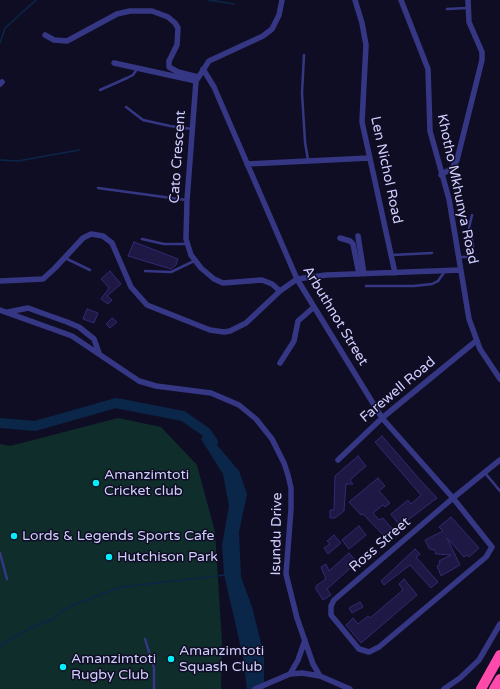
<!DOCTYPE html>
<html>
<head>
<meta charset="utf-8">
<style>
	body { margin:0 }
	canvas { display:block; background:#0f0d23 }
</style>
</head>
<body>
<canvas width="500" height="689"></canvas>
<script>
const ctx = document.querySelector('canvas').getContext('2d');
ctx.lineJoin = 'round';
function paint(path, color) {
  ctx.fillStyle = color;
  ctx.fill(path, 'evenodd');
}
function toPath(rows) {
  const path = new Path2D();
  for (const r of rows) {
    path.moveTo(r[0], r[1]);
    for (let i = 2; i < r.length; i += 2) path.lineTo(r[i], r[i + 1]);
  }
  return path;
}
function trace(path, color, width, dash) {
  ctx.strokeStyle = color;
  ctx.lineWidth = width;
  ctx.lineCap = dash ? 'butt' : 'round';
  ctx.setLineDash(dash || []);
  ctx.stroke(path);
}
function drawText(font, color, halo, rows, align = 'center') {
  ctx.font = font + ' "Varela Round",sans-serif';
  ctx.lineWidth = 3;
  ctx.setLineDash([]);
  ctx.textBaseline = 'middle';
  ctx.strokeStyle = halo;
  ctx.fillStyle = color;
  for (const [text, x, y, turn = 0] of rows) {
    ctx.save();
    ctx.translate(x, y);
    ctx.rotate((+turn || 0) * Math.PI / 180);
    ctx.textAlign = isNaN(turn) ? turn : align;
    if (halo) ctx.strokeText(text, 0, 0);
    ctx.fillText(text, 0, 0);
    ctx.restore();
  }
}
const green = toPath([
	[118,418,161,427,197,465,215,532,222,642,221,689,0,689,0,444,10,446]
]);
const water = toPath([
	[206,432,239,471,247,494,239,532,241,577,252,607,264,655,264,689,247,689,243,657,224,574,222,545,229,506,223,474,201,439]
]);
const stream = toPath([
	[209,0,234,4],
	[0,43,5,28,36,0],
	[0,160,18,161,79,150],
	[0,646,28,629,53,619,62,611,73,605,121,587,225,575]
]);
const river = toPath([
	[0,423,35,426,116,403,183,416,206,432,213,442]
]);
const building = toPath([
	[134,242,178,259,176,265,171,269,128,256,134,242],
	[110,271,121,284,107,296,112,300,108,304,101,299,109,288,101,279,110,271],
	[87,309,98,313,94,323,83,319,87,309],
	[112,318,117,322,110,328,106,324,112,318],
	[382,436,421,481,437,498,400,526,391,514,408,500,411,504,421,495,375,442,382,436],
	[358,456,366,466,350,480,353,484,346,484,344,511,335,518,330,518,330,510,334,510,335,476,358,456],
	[378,478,385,486,379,491,390,503,385,507,383,505,373,513,379,520,383,518,394,531,386,538,363,514,361,515,349,502,378,478],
	[451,517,479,548,469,557,467,555,464,557,447,538,460,565,441,576,437,566,440,564,439,561,451,555,436,554,434,549,432,550,429,548,425,540,443,531,439,527,451,517],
	[359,526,366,535,349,549,342,540,359,526],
	[334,535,341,543,328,554,324,548,330,544,327,541,334,535],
	[415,549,420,554,416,557,438,582,431,588,410,565,384,585,381,581,415,549],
	[349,553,357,562,327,589,331,595,323,600,316,589,316,586,326,579,321,567,326,564,329,571,349,553],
	[404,579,417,595,361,643,346,625,353,618,358,624,368,616,370,618,403,590,399,584,404,579],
	[360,602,363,607,352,613,349,608,360,602]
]);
const lane = toPath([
	[447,9,467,8],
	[304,55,302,93,305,142,308,160],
	[100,90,127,78,133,75,137,69],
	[126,107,143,120,170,126,192,129],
	[98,188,186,200],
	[142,239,164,244,186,244],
	[392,255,432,253],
	[460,257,467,257,471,254,472,250,473,245,469,228,472,215],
	[65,258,90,270],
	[145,271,171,272,194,261],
	[366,286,414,286,432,284,438,281,445,271],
	[485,473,500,491],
	[0,553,7,579],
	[145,639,154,668,154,689]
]);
const street = toPath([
	[355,0,362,23,366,45,362,122,395,273],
	[401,0,428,69,430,131,449,199,469,319,480,349,500,379],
	[45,35,54,40,67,41,117,14,130,11,152,11,168,17,175,23,178,28,177,45,169,61,169,67,178,72,198,77],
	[114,63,196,81],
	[203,69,214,87,297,279,382,418,453,498,492,547,486,557,379,647,369,652,359,649,331,615,331,606,334,600,453,498,500,460],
	[0,84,2,82],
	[247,164,370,158],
	[441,175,452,168,457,160,482,60,482,52,469,22,468,0],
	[358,236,364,274],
	[340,238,350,241,353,244,359,274],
	[0,281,43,279,55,268,83,238,91,234,103,236,112,243,131,287,147,305,210,330,224,332,230,331,246,323,280,291,297,279,326,275,461,270],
	[280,291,272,284,262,280,223,283,214,279,201,268,191,255,186,239,187,200,196,81,209,61,263,36,272,29,279,15,282,0],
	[0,310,72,336,139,381,156,386,211,393,239,405,256,419,272,439,284,463,288,475,291,488,291,509,286,574,297,618,313,664,320,676,350,689],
	[8,312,28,308,67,322,79,327,94,339,99,353],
	[280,363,294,341,298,321,314,307],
	[338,460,382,418,476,341],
	[290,674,298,660,305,640],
	[255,689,290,674,302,673,320,676],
	[444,689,460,678,479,660,500,624]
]);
const highway = toPath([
	[481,689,500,655],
	[494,689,500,679]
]);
const markers = [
	[96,483,4,"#00eff9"],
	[14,536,4,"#00eff9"],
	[109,557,4,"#00eff9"],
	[171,659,4,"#00eff9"],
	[63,667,4,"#00eff9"]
];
const streetNames = [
	["Cato Crescent",178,157,-86],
	["Len Nichol Road",386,170,78],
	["Khotho Mkhunya Road",457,189,78],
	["Arbuthnot Street",335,316,59],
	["Farewell Road",398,390,-40],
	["Isundu Drive",277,534,-89],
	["Ross Street",380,545,-41]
];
const poiNames = [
	["Amanzimtoti",104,475],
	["Cricket club",104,491],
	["Lords & Legends Sports Cafe",22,536],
	["Hutchison Park",117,557],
	["Amanzimtoti",179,651],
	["Squash Club",179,667],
	["Amanzimtoti",71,659],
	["Rugby Club",71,675]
];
paint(green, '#0f2d2a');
paint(water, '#0a2649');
trace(stream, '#0a2649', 1.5);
trace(river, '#0a2649', 10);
paint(building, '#1e1845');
trace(building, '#332972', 1);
trace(lane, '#353784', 2.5);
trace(street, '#353784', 5.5);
trace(highway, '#ff49ab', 10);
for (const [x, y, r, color] of markers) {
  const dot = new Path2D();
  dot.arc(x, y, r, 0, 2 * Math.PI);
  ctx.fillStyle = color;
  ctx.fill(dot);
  trace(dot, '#0f0d23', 1.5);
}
drawText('14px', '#d1ceff', '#0f0d23', streetNames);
drawText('14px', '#d1ceff', '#0f0d23', poiNames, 'left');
</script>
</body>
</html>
